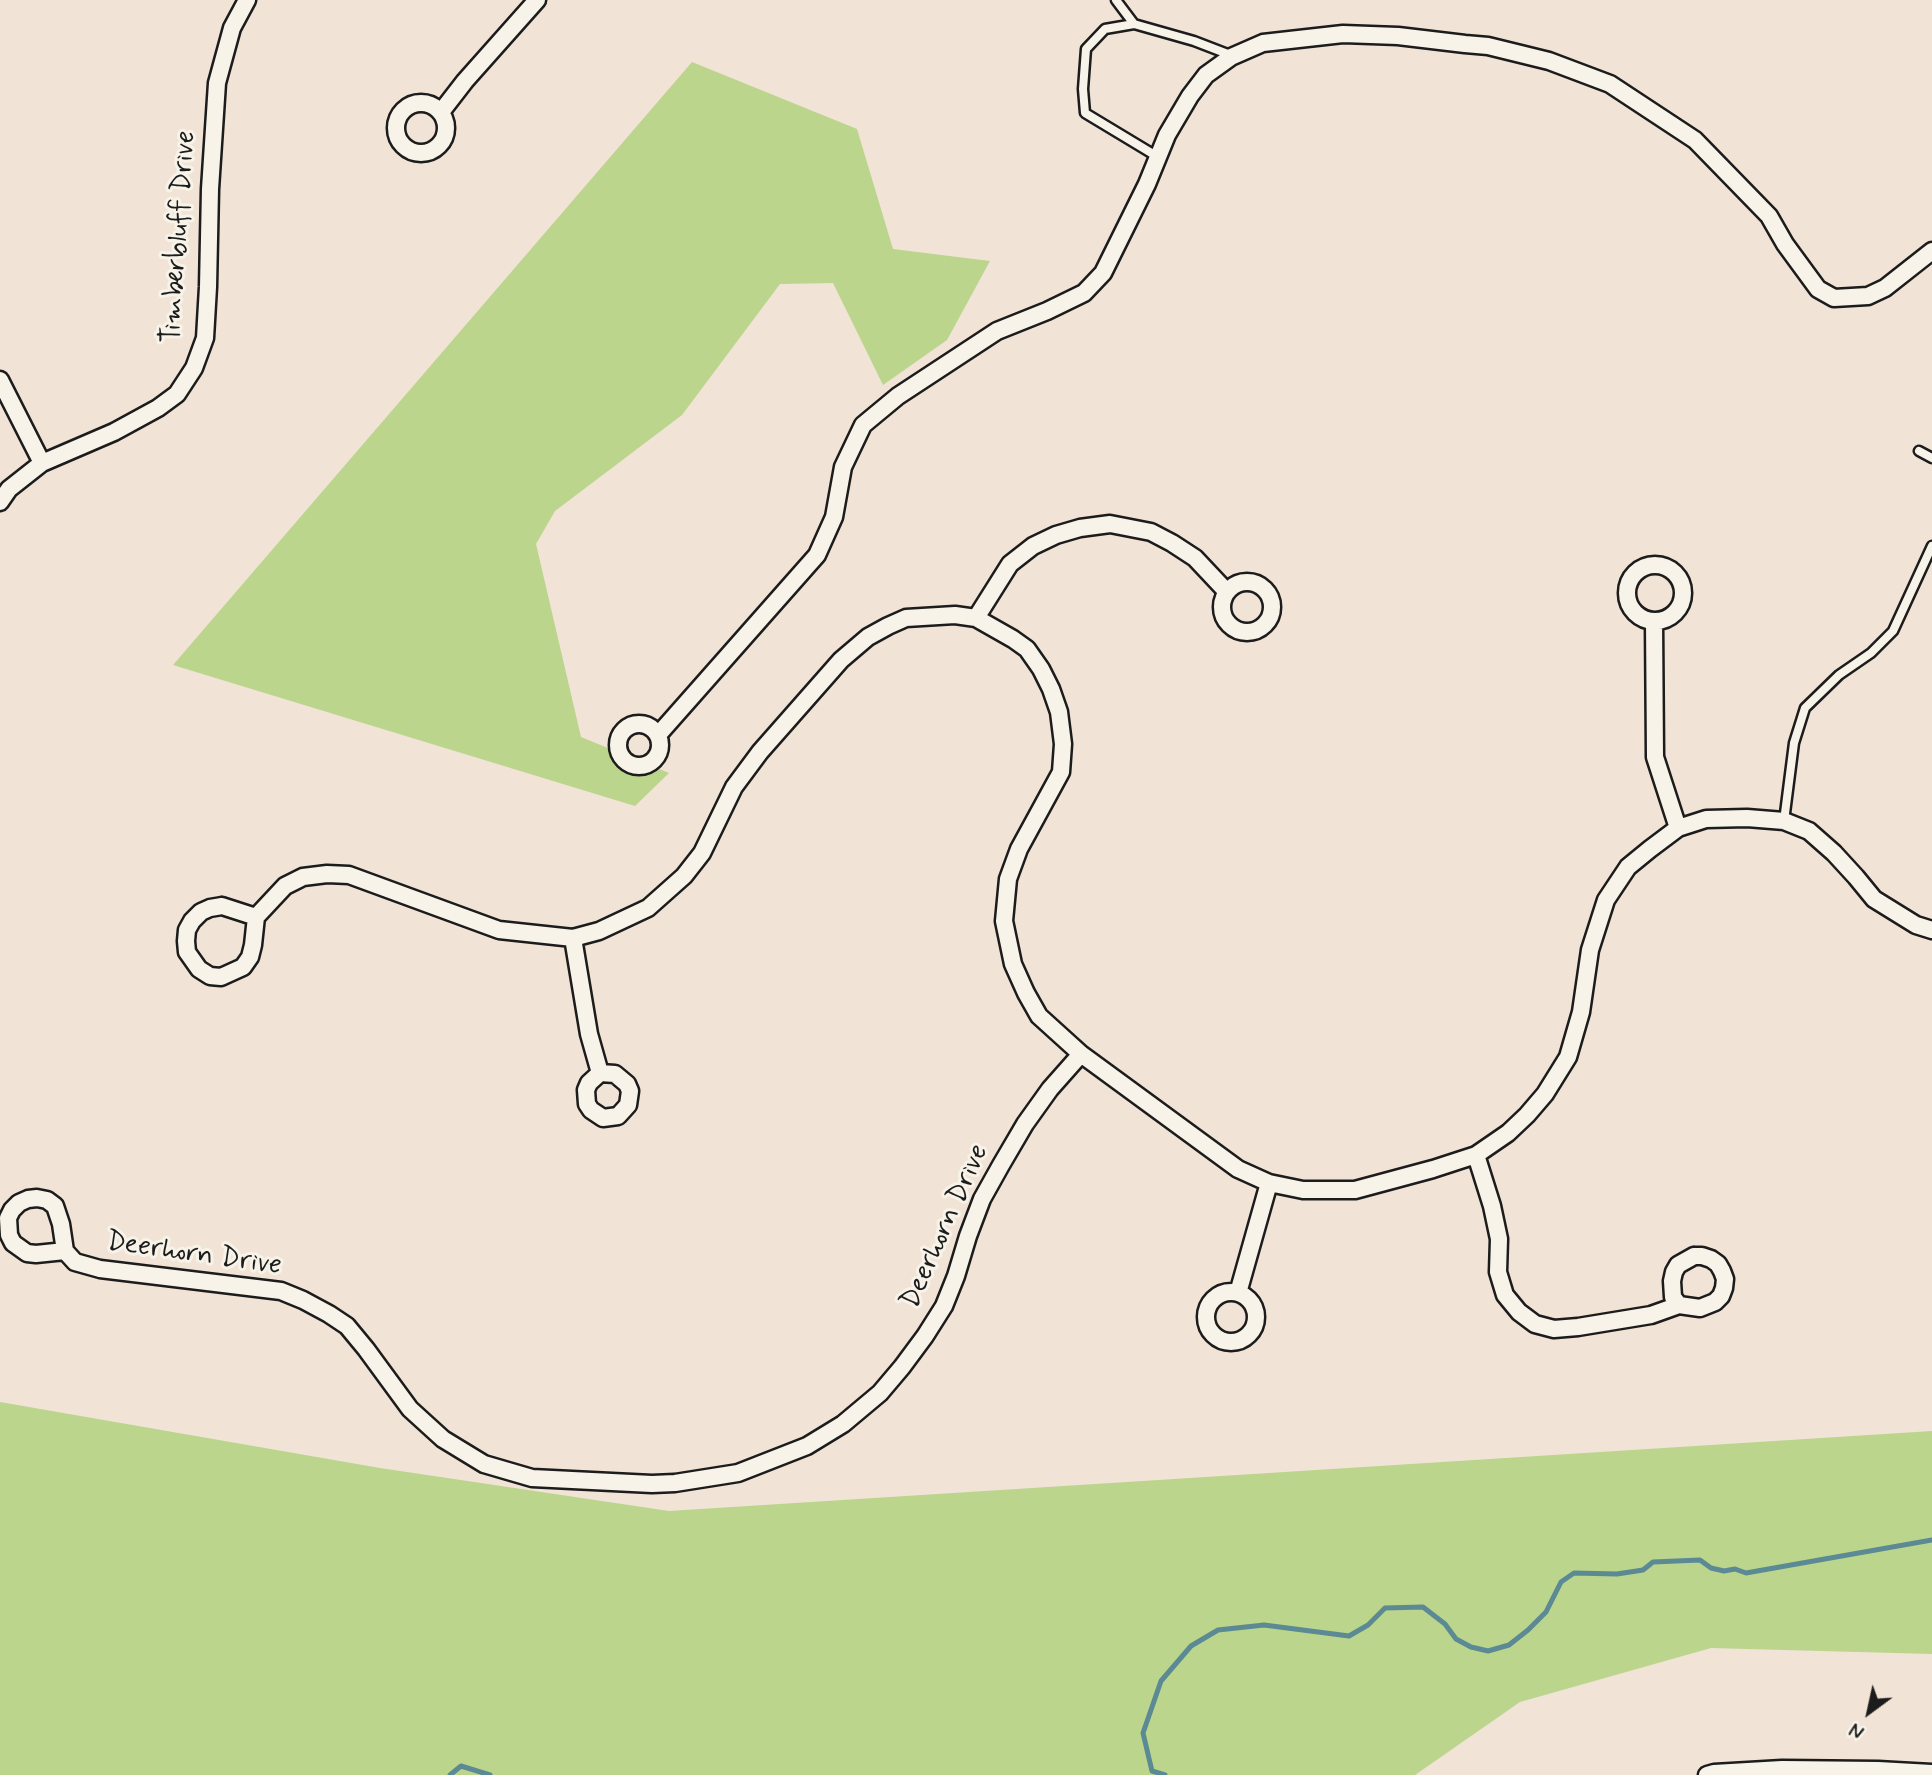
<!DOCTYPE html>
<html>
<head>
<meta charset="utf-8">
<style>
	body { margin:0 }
	#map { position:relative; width:1932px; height:1775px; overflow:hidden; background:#f1e3d6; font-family:Mynerve,sans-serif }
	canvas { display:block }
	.north { position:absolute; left:1834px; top:1677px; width:70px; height:70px; -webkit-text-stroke:5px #f7f3e8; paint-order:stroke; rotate:213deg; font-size:19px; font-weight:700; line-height:28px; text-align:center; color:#1c1c1c }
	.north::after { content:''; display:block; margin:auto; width:24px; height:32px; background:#1c1c1c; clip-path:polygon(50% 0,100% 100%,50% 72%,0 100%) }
</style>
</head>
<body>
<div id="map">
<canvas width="1932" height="1775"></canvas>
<div class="north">N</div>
</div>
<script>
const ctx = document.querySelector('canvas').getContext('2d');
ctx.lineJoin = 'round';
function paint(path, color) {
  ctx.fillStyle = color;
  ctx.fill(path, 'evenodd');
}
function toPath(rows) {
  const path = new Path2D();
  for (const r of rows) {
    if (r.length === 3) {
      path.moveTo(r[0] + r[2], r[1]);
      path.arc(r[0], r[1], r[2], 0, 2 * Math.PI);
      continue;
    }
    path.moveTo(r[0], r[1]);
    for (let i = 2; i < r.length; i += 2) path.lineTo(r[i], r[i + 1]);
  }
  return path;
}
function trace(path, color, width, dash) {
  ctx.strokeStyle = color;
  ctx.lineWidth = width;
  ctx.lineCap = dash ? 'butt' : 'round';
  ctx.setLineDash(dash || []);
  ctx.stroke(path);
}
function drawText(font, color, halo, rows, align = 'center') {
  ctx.font = font + ' Mynerve,sans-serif';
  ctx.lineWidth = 6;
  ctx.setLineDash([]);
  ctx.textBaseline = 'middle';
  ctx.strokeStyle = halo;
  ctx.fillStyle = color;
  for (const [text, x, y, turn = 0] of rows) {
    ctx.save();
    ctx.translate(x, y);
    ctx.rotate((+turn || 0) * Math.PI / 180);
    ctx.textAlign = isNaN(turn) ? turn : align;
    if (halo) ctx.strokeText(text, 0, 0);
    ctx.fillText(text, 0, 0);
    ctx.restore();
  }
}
const green = toPath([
	[692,62,857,129,893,249,990,261,947,340,883,385,833,283,780,284,682,415,555,511,536,544,581,737,669,773,635,806,173,665],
	[0,1402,380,1468,669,1511,1932,1431,1932,1654,1711,1648,1520,1702,1415,1775,0,1775]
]);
const stream = toPath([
	[450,1775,461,1766,490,1775],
	[1165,1775,1152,1771,1143,1733,1161,1681,1191,1646,1218,1630,1264,1625,1349,1636,1368,1625,1385,1608,1423,1607,1445,1624,1456,1639,1471,1647,1488,1651,1509,1645,1528,1630,1546,1612,1561,1582,1574,1573,1617,1574,1643,1570,1653,1562,1700,1560,1711,1568,1724,1571,1735,1569,1746,1573,1932,1540]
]);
const lane = toPath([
	[1116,0,1134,24],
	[1158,157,1085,113,1083,89,1086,49,1105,29,1134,24,1194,41,1233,56],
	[1919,451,1932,458],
	[1784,821,1794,743,1805,708,1839,675,1871,653,1893,631,1932,546]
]);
const street = toPath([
	[421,128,25],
	[441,112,465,81,537,0],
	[0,380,42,463],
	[0,502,9,489,42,463,114,432,158,408,177,394,194,368,205,338,208,287,210,189,217,83,232,28,247,0],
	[1655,593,28],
	[1247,607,25],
	[976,618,1010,564,1033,546,1056,535,1080,528,1110,524,1151,532,1172,543,1195,558,1227,592],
	[1654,621,1655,757,1678,828],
	[639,745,21],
	[658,735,817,555,834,517,843,467,863,425,898,396,997,331,1047,311,1084,293,1103,273,1147,184,1167,135,1190,96,1206,75,1231,57,1263,43,1343,34,1398,36,1465,44,1488,46,1549,61,1610,84,1695,140,1769,216,1785,244,1818,289,1834,298,1868,296,1885,288,1932,251],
	[222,906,256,917,253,945,250,957,243,967,221,977,210,976,199,969,187,952,186,941,187,930,192,921,201,912,210,908,222,906],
	[256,917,285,886,303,877,327,874,349,875,499,930,573,938,599,931,648,908,684,876,702,853,734,787,760,752,841,660,868,637,888,626,906,618,955,615,976,618,1013,639,1027,649,1041,669,1051,689,1059,712,1063,744,1061,772,1019,849,1008,879,1004,921,1013,964,1026,993,1039,1016,1081,1054,1238,1169,1269,1183,1303,1190,1355,1190,1433,1169,1476,1155,1508,1133,1527,1115,1545,1094,1568,1057,1581,1012,1590,950,1606,900,1628,867,1650,849,1678,828,1706,819,1747,818,1784,821,1809,831,1834,853,1856,877,1874,899,1916,925,1932,930],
	[573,938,589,1034,600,1073],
	[600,1073,615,1074,627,1084,630,1091,628,1105,618,1116,603,1118,591,1110,587,1104,586,1090,589,1083,600,1073],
	[1476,1155,1492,1206,1499,1239,1498,1272,1505,1295,1519,1312,1535,1324,1554,1329,1578,1327,1651,1315,1679,1305],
	[37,1198,47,1200,55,1206,61,1224,65,1251,36,1254,27,1253,13,1243,9,1235,8,1218,12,1210,19,1203,28,1199,37,1198],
	[65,1251,75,1262,100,1269,281,1291,303,1300,329,1314,347,1326,366,1349,410,1409,443,1439,484,1464,532,1478,652,1484,675,1483,738,1473,807,1446,843,1424,880,1393,902,1367,925,1336,944,1306,956,1276,968,1236,982,1199,1001,1165,1025,1124,1050,1089,1081,1054],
	[1694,1256,1702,1256,1711,1259,1718,1264,1722,1271,1725,1279,1724,1288,1721,1296,1715,1302,1700,1308,1679,1305,1673,1297,1672,1281,1674,1272,1678,1265,1694,1256],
	[1231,1317,25],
	[1238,1293,1269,1183],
	[1707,1775,1714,1773,1782,1769,1878,1770,1932,1773]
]);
const streetNames = [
	["Timberbluff Drive",180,237,-86],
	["Deerhorn Drive",946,1227,-66],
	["Deerhorn Drive",194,1255,8]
];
paint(green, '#bbd58d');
trace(stream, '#5b8994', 5);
trace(lane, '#1c1c1c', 13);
trace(street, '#1c1c1c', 21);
trace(lane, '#f7f3e8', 8);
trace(street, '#f7f3e8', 16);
drawText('28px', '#1c1c1c', '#f7f3e8', streetNames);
</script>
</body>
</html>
